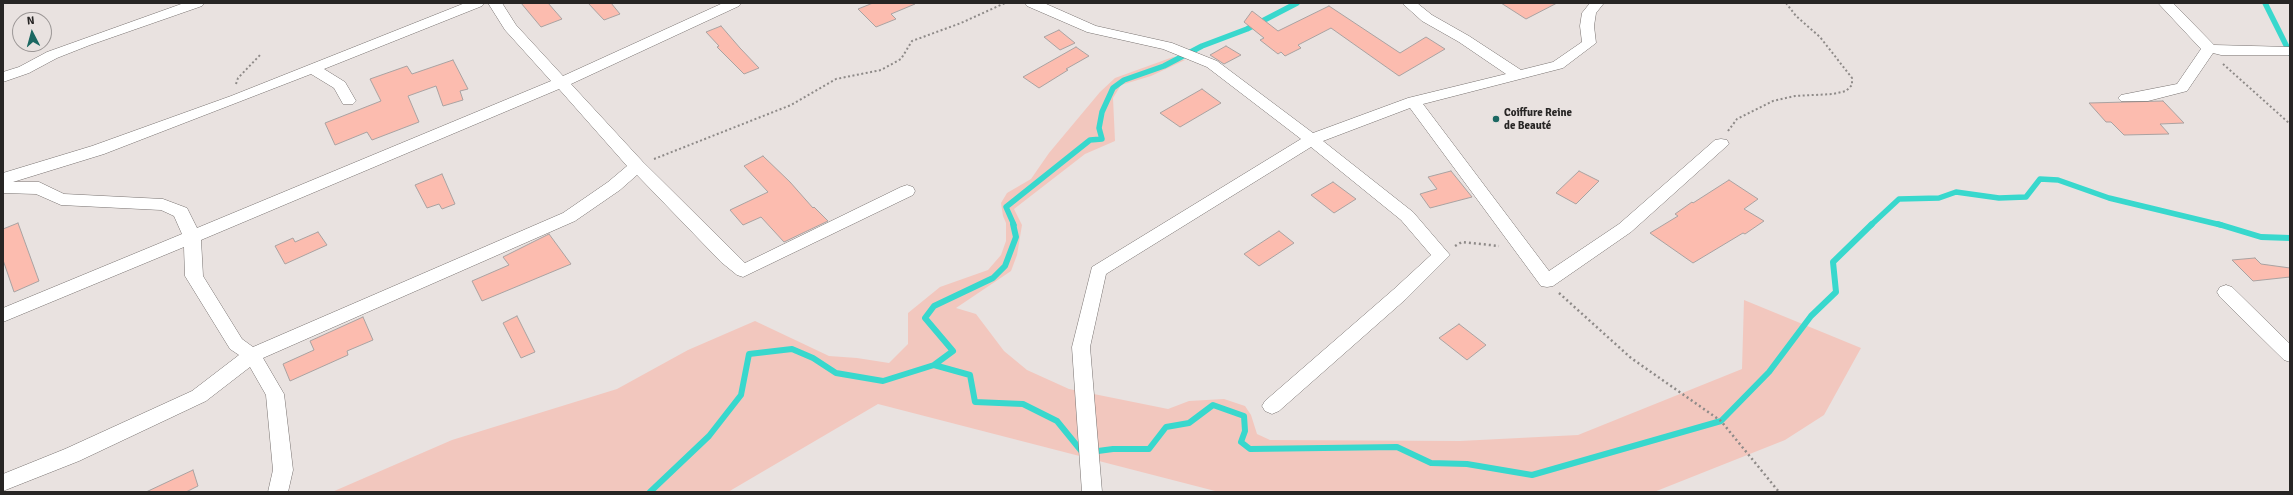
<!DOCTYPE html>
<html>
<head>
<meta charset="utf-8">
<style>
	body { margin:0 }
	#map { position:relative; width:2293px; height:495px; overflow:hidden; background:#e9e2e0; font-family:Signika,sans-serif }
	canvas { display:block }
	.frame { position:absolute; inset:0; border:4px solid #272524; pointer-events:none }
	.north { position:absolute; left:12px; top:12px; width:40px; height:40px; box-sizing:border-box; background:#e9e2e0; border:1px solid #9b9695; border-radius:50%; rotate:354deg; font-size:11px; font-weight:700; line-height:16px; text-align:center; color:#272524 }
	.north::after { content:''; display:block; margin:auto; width:14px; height:18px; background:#1c6862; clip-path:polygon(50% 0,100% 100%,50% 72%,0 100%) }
</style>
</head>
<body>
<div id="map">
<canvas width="2293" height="495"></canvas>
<div class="frame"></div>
<div class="north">N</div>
</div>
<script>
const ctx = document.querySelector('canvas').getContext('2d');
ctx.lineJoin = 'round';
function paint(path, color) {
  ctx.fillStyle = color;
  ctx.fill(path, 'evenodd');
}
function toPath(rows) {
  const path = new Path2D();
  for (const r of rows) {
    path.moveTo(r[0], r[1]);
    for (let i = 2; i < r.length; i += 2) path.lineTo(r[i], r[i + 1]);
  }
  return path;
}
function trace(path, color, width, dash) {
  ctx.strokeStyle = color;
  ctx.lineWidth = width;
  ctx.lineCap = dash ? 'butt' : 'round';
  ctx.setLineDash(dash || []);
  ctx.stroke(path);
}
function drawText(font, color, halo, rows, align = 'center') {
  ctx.font = font + ' Signika,sans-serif';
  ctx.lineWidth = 3;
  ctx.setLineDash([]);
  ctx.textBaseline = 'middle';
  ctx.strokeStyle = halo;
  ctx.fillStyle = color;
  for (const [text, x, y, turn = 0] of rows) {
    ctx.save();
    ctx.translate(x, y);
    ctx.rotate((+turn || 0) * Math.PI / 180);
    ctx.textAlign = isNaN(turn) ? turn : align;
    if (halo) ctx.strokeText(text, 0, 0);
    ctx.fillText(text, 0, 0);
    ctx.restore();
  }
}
const green = toPath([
	[1173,57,1185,60,1151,76,1121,85,1113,98,1115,141,1085,154,1014,209,1022,225,1017,255,1011,271,956,308,976,314,1004,351,1027,370,1069,389,1168,409,1189,401,1224,399,1245,406,1251,415,1257,434,1270,440,1460,441,1578,435,1742,369,1744,300,1861,348,1824,415,1785,440,1654,492,1219,492,878,404,728,492,332,492,452,440,617,389,688,350,755,321,829,356,857,358,889,363,908,344,908,313,940,287,988,270,1001,255,1006,241,1006,223,1003,216,1001,203,1007,193,1031,179,1049,153,1100,92,1115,78]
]);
const streamFar1 = toPath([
	[2265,3,2290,53],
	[1014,225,1006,207,1090,140,1102,139,1099,128,1102,112,1113,88,1124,80,1164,66,1202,46,1247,29,1297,3],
	[1871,225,1899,199,1939,198,1956,192,1999,198,2026,197,2040,179,2058,180,2109,198,2221,225]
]);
const stream = toPath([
	[2218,224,2261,237,2290,238],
	[934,365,953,351,925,318,934,306,993,278,1005,266,1016,237,1013,224],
	[650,492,709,436,741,395,749,354,792,349,813,358,836,373,883,381,934,365,970,375,975,402,1023,404,1057,421,1083,453,1113,449,1149,449,1166,427,1189,423,1213,405,1244,416,1245,431,1241,442,1250,449,1397,447,1431,463,1467,464,1532,475,1721,421,1769,372,1811,316,1836,292,1833,262,1872,224]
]);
const building = toPath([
	[521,3,548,3,562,19,541,27,521,3],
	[588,3,611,3,620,14,604,20,588,3],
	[873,3,915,3,915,4,891,14,896,19,876,27,858,9,873,3],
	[1501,3,1557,3,1526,19,1501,3],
	[1329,6,1400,53,1426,37,1445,49,1399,76,1331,28,1298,45,1301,48,1285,56,1281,52,1278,54,1260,40,1264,38,1244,22,1252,11,1278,31,1329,6],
	[721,26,740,48,759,68,744,74,717,47,719,46,706,32,721,26],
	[1059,30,1075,43,1060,50,1044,37,1059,30],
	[1226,46,1241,55,1224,64,1210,55,1226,46],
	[1076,47,1089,56,1066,69,1068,70,1039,88,1023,77,1076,47],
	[453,60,468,89,460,91,463,100,443,106,436,86,408,96,419,122,372,140,367,132,335,145,325,123,381,101,370,79,407,66,412,74,453,60],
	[1202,89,1221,103,1180,127,1160,113,1202,89],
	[2163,101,2184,123,2160,124,2169,134,2124,135,2111,122,2106,122,2089,103,2163,101],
	[763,156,790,182,813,208,814,207,828,221,784,242,761,217,743,225,730,210,768,192,744,166,763,156],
	[1451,171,1472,197,1430,208,1420,194,1437,189,1428,177,1451,171],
	[1579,171,1599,181,1576,204,1556,193,1579,171],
	[442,174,455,204,442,209,439,204,427,208,415,185,442,174],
	[1729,180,1758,199,1744,209,1764,221,1745,234,1743,233,1693,263,1650,233,1678,216,1675,214,1692,202,1693,203,1729,180],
	[1333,182,1356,199,1334,213,1311,195,1333,182],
	[18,223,39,281,14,292,3,260,3,229,18,223],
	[1279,231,1294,243,1259,266,1244,254,1279,231],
	[318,232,327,245,285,264,275,246,293,238,295,242,318,232],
	[549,234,571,264,482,301,472,281,509,265,503,257,549,234],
	[2255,258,2261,264,2290,268,2290,277,2253,281,2232,260,2255,258],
	[517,316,535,352,521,358,503,323,517,316],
	[363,317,373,340,347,351,348,355,290,381,283,364,314,350,310,341,363,317],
	[1459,324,1486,345,1467,360,1439,338,1459,324],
	[193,470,198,486,186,492,146,492,193,470]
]);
const pathFar1 = toPath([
	[2223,64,2290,124],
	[236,84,238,78,261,54],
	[1728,131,1737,119,1773,101,1795,96,1833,94,1846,91,1852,85,1852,78,1820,37,1796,16,1786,3],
	[654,159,791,105,836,79,881,70,901,59,912,41,961,23,1005,3]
]);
const path = toPath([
	[1455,246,1462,242,1499,246],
	[1559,293,1631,358,1721,421,1779,492]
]);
const minor = toPath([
	[184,3,204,3,202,6,90,45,57,58,29,73,3,82,3,72,19,67,47,52,184,3],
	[465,3,484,3,482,6,324,69,345,82,356,101,353,104,343,104,334,88,311,74,104,154,13,182,39,182,64,194,163,199,187,208,197,228,551,81,505,30,488,3,502,3,516,25,563,76,723,3,741,3,739,6,571,84,643,162,745,263,901,187,907,185,913,187,915,191,913,195,743,277,737,275,721,262,637,175,620,190,575,221,263,358,284,394,293,470,288,492,268,492,273,470,266,395,250,367,206,401,79,461,3,491,3,474,65,449,192,391,239,355,230,349,185,276,184,247,3,322,3,308,182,234,174,216,161,210,61,205,36,194,3,193,3,173,92,146,231,96,465,3],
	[559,89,627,166,608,182,563,213,253,347,242,339,203,276,201,240,559,89],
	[1025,3,1044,3,1096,26,1172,43,1217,61,1313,133,1408,98,1506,74,1459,42,1422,21,1402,3,1417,3,1432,15,1469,36,1521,70,1553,62,1582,42,1580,26,1582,13,1590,3,1604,3,1596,13,1594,26,1596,43,1563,68,1423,104,1549,271,1619,224,1715,140,1721,139,1727,140,1729,144,1631,232,1553,286,1547,287,1541,286,1410,108,1323,141,1413,212,1450,255,1406,299,1279,411,1272,414,1265,411,1262,406,1265,401,1394,289,1431,255,1401,220,1311,147,1106,274,1090,347,1102,492,1082,492,1072,347,1092,267,1301,139,1207,67,1163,49,1087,32,1027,6,1025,3],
	[2158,3,2173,3,2214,45,2290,47,2290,55,2221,55,2213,53,2187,91,2148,101,2121,101,2118,98,2121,95,2177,84,2201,49,2158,3],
	[2226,285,2232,287,2290,344,2290,362,2284,360,2220,297,2217,292,2220,287,2226,285]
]);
const markers = [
	[1496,119,4,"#1c6862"]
];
const poiNames = [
	["Coiffure Reine",1504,113],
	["de Beauté",1504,126]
];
paint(green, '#f2c7be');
trace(streamFar1, '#38d8cd', 5.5);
trace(stream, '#38d8cd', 6);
paint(building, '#fcbcaf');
trace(building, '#a9a2a1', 1);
trace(minor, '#787270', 1);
trace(pathFar1, '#8e8a88', 2, [2, 2.5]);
trace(path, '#8e8a88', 2.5, [2, 3]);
paint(minor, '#fff');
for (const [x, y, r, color] of markers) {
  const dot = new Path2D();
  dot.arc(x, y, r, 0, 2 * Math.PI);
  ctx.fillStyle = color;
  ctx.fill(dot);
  trace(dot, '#e9e2e0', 1.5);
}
drawText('bold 11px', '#272524', '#e9e2e0', poiNames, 'left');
</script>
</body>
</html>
